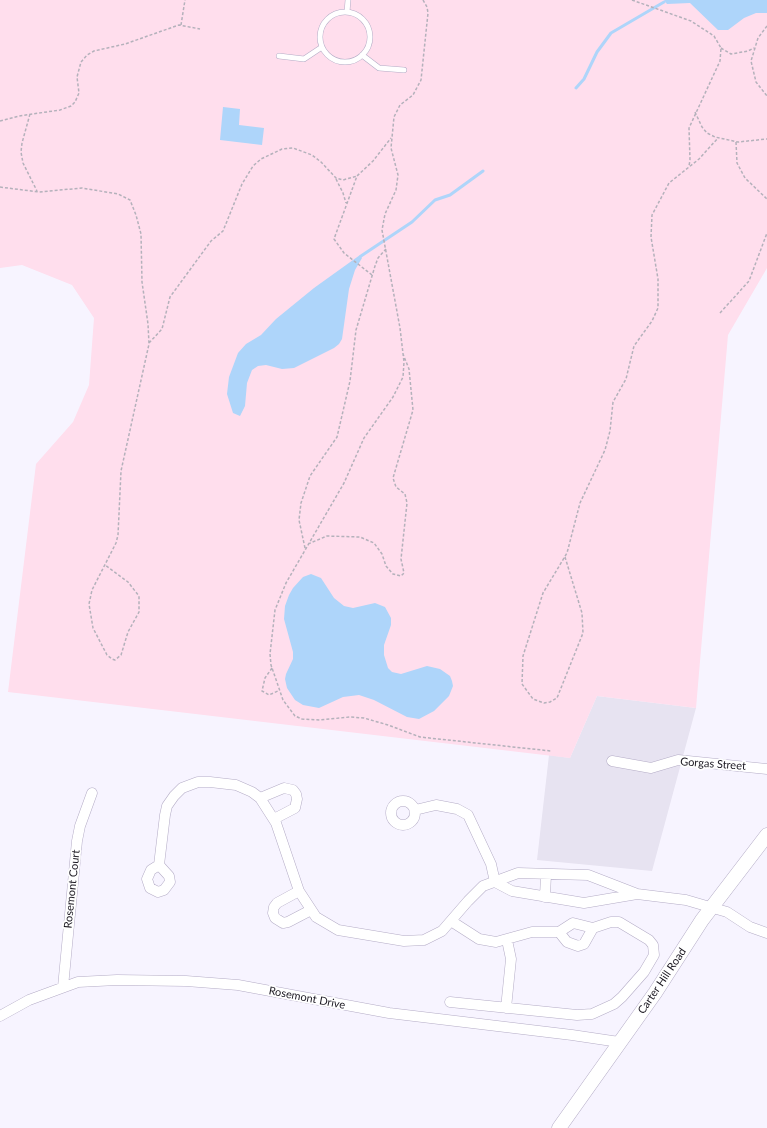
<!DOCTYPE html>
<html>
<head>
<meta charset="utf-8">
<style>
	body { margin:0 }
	canvas { display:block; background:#f7f4ff }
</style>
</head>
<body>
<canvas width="767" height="1128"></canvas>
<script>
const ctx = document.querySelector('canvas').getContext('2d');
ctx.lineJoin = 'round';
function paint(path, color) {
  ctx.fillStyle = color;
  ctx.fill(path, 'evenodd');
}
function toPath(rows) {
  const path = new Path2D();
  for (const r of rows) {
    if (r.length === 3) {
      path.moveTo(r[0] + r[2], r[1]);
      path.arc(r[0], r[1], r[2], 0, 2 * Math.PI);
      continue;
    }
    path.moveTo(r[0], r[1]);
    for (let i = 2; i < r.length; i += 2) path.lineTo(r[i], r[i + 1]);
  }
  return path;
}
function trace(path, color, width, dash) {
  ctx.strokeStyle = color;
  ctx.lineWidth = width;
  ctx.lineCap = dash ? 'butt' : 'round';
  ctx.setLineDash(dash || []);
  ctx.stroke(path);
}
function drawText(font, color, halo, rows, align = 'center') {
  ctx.font = font + ' Lato,sans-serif';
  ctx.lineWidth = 3.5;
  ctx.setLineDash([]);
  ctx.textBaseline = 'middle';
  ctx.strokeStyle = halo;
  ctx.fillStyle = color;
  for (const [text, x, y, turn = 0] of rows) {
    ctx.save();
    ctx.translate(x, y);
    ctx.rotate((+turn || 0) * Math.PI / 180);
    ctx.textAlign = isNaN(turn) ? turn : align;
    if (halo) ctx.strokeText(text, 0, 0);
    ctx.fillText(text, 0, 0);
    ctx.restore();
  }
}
const built = toPath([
	[597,696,696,708,652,871,537,860,549,755,570,758]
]);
const green = toPath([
	[0,0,767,0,767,268,728,335,696,708,597,696,570,758,8,692,36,464,73,422,89,385,94,318,72,285,22,265,0,268]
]);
const water = toPath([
	[664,0,767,0,767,13,756,13,744,18,728,30,718,30,690,3,667,4],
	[223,107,240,109,239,125,264,128,262,145,220,140],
	[360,255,362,258,355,270,349,289,342,339,339,344,334,348,294,368,282,369,266,365,258,366,252,370,247,383,245,406,240,416,233,413,227,394,229,377,238,353,246,344,261,335,276,319,314,288],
	[311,574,321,578,334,598,344,606,353,608,375,603,385,607,391,618,391,625,384,645,384,655,388,668,392,672,401,674,427,666,440,669,450,676,452,681,453,686,449,696,434,711,419,719,407,717,374,700,359,695,343,697,319,708,303,705,295,700,287,688,285,679,286,674,293,659,293,652,284,619,285,606,289,595,293,588,303,577]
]);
const stream = toPath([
	[576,88,584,79,597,52,611,33,664,2],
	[361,256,412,222,435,200,450,195,483,171]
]);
const path = toPath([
	[423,0,427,7,428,13,421,80,413,95,400,105,394,117,391,148,398,175,396,190,385,214,382,230,400,328,404,362,403,377,393,397,364,438,344,483,286,583,275,610,270,654,271,665,283,700,295,716,302,719,320,720,350,717,364,718,388,725,420,737,551,751],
	[632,0,691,21,714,36,721,48,720,61,689,128,690,160,689,166],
	[181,25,185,0],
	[767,26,758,38,751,61,756,82,767,96],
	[721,48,731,54,748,51,754,48],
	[695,112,702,127,707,133,715,137,738,142,767,139],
	[30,114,22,143,21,152,23,163,37,191],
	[0,121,19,116,60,110,71,106,75,102,79,93,77,77,81,62,87,55,94,51,125,44,179,25,200,29],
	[736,142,737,163,745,178,767,199],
	[336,179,343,193,346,203],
	[0,187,39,192,82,188,118,194,130,200,136,215,141,234,142,282,148,324,149,344,121,471,118,535,116,543,92,590,89,604,93,628,107,655,112,659,115,660,121,655,128,632,139,612,139,596,128,582,105,565],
	[372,275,344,253,334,239,357,176,373,161,391,138],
	[720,313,749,281,767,233],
	[149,343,162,329,170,297,211,241,223,231,242,184,253,166,261,159,282,149,293,148,312,155,321,162,336,178,343,180,357,176],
	[308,544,327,536,360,537,374,543,382,554,386,566,393,574,401,576,404,573,401,559,407,503,405,494,396,487,393,478,413,410,409,369,403,354],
	[305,548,299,520,301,503,310,476,337,437,350,381,356,330,375,266,378,258,386,249],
	[565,557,582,613,583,633,557,698,550,702,544,703,533,699,522,684,523,656,543,593,567,553,580,503,605,450,610,431,613,402,626,379,634,346,652,321,658,308,658,279,651,237,652,215,669,183,699,159,718,138],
	[272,668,265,678,262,691,269,695,278,691]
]);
const service = toPath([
	[347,12,348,0],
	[345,37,25],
	[362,55,379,68,404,70],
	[279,56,304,59,322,47]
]);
const minor = toPath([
	[612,761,651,768,678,760,767,769],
	[260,798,284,788,293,790,296,794,297,799,295,808,274,819],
	[403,813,12],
	[415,810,436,805,457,809,468,815,491,864,495,882,512,891,584,903,637,894,686,900,727,912,750,927,767,933],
	[159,865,165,815,167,806,174,796,182,788,198,782,210,782,236,785,252,792,260,798,276,823,299,891,316,917,338,930,404,941,424,940,442,931,468,901,483,886,518,873,588,875,637,894],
	[159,865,169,876,170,882,164,890,158,892,150,888,147,879,151,870,159,865],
	[299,891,277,903,274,907,273,913,275,918,283,923,288,922,311,910],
	[545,897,546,874],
	[451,921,479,939,496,942,532,932,559,932,573,923,593,928],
	[63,987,77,841,80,826,92,793],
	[450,1002,577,1015,592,1014,614,1004,622,997,644,972,654,955,653,945,649,940,619,922,611,922,593,928,584,944,578,946,567,942,559,932],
	[506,1008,511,959,507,940],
	[0,1016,29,1000,78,982,117,980,186,981,238,985,389,1013,572,1035,619,1042]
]);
const secondary = toPath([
	[559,1128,655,993,702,920,767,835]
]);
const streetNames = [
	["Gorgas Street",713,764,4],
	["Rosemont Court",72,889,-84],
	["Carter Hill Road",662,981,-56],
	["Rosemont Drive",307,998,11]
];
paint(built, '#e7e3f1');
paint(green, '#ffdeed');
paint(water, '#aed5fa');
trace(stream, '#aed5fa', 3);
trace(service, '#b4acc6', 6);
trace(minor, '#b4acc6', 11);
trace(secondary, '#b4acc6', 15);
trace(path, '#b4b1bb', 1.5, [3, 2]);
trace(service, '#fff', 5);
trace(minor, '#fff', 10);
trace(secondary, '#fff', 14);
drawText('11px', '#1a1720', '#fff', streetNames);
</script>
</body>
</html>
